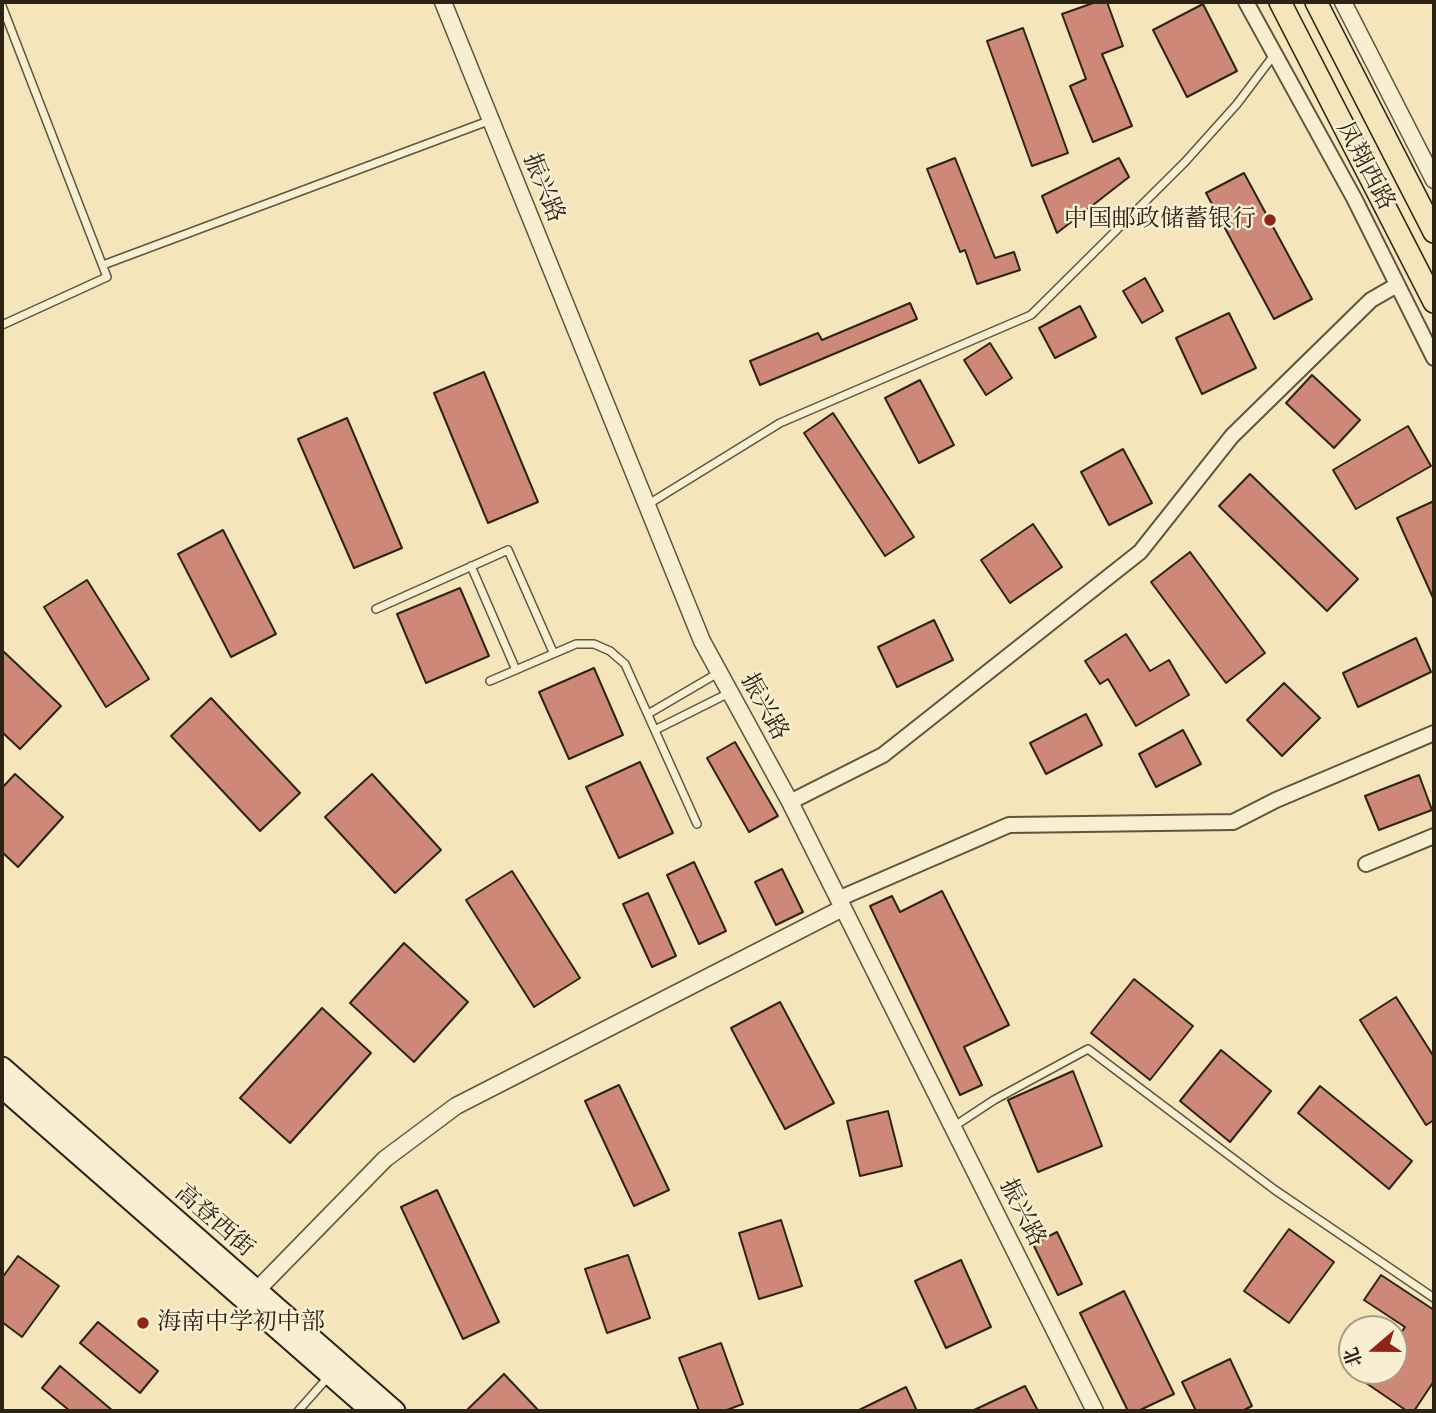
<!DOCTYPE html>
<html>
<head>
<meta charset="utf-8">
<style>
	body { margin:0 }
	#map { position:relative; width:1436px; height:1413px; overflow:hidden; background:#f5e5ba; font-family:"Old Standard TT","Noto Serif SC",serif }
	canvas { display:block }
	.frame { position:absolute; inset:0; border:4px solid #2d2315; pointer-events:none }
	.north { position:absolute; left:1338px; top:1315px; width:70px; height:70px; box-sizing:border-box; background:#f8eed2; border:2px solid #a79d86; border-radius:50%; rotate:250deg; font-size:19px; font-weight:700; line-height:28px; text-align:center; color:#2d2315 }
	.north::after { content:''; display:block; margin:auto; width:24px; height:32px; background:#8f2418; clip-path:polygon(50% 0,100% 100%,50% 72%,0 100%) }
</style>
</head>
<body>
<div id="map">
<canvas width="1436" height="1413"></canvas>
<div class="frame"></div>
<div class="north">北</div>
</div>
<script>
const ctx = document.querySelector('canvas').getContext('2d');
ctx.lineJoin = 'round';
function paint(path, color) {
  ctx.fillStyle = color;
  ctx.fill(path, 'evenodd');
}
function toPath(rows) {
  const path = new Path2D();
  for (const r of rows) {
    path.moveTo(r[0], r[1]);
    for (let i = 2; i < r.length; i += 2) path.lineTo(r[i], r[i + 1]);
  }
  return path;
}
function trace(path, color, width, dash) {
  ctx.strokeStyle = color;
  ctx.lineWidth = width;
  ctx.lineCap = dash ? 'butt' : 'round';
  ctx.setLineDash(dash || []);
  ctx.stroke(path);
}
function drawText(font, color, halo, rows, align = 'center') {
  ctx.font = font + ' "Old Standard TT","Noto Serif SC",serif';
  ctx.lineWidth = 5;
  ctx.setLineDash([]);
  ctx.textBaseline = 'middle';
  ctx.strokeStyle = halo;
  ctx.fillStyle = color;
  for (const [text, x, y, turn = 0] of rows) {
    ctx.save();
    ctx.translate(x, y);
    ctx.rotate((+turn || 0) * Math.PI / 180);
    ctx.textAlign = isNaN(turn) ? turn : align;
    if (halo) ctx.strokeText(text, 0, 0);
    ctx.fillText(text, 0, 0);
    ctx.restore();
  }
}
const building = toPath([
	[1096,2,1107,2,1123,46,1102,54,1132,126,1093,142,1070,86,1086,79,1062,14,1096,2],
	[1203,4,1237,71,1187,97,1153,30,1203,4],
	[1023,28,1068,153,1032,166,987,41,1023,28],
	[955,158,995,258,1014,252,1020,270,977,284,965,250,960,252,927,169,955,158],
	[1119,158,1129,177,1057,233,1042,196,1119,158],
	[1244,173,1312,299,1274,319,1206,193,1244,173],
	[1145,278,1163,311,1142,323,1123,291,1145,278],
	[910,303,917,319,760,385,750,361,818,333,822,340,910,303],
	[1080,306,1096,337,1055,358,1039,328,1080,306],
	[1229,313,1256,368,1202,394,1176,338,1229,313],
	[990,343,1012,378,986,395,964,360,990,343],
	[484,372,538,502,488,523,434,393,484,372],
	[1312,375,1360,420,1334,448,1286,403,1312,375],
	[920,380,954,445,919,463,885,398,920,380],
	[833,413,914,537,885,556,804,433,833,413],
	[347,418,402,548,354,568,298,439,347,418],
	[1408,426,1431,466,1356,509,1333,470,1408,426],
	[1123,449,1152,503,1109,525,1081,472,1123,449],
	[1250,474,1358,579,1327,611,1219,506,1250,474],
	[1434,501,1434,600,1397,518,1434,501],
	[1033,524,1062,567,1010,603,981,560,1033,524],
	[223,530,276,634,231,657,178,554,223,530],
	[1190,552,1265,653,1226,683,1151,582,1190,552],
	[87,580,149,679,106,707,44,607,87,580],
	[460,588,489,656,426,683,397,614,460,588],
	[934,620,953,660,897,687,878,647,934,620],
	[1126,634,1150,671,1169,660,1189,695,1136,726,1108,679,1100,684,1085,661,1126,634],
	[1416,638,1431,672,1358,707,1343,673,1416,638],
	[2,650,61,706,20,749,2,732,2,650],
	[594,668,623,735,569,759,539,692,594,668],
	[1284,683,1320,718,1282,756,1247,720,1284,683],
	[211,698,300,793,260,831,171,736,211,698],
	[1086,714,1102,745,1046,774,1030,743,1086,714],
	[1183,730,1201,764,1156,787,1139,754,1183,730],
	[735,742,778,816,749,832,707,758,735,742],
	[640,762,673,833,619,858,586,787,640,762],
	[15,774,63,817,18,867,2,852,2,788,15,774],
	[372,774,441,850,395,893,325,817,372,774],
	[1419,775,1432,810,1379,830,1365,796,1419,775],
	[694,862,726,931,699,944,667,875,694,862],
	[782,869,803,912,776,925,755,882,782,869],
	[512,871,580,978,534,1007,466,900,512,871],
	[942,891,1009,1025,964,1047,982,1085,960,1095,870,906,892,896,900,912,942,891],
	[648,893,676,956,652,967,623,904,648,893],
	[404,943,468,1002,414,1062,350,1003,404,943],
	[1134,979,1193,1026,1150,1080,1091,1033,1134,979],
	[1396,997,1434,1057,1434,1120,1426,1125,1360,1020,1396,997],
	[780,1002,834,1103,785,1129,731,1028,780,1002],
	[322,1008,371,1053,290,1143,240,1098,322,1008],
	[1221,1050,1271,1091,1230,1142,1180,1101,1221,1050],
	[1073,1071,1102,1146,1038,1172,1008,1100,1073,1071],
	[619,1085,669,1190,634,1206,585,1101,619,1085],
	[1320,1086,1412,1161,1389,1189,1298,1113,1320,1086],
	[888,1111,902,1166,860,1176,847,1121,888,1111],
	[437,1190,499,1322,463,1339,401,1207,437,1190],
	[781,1220,802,1286,759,1299,739,1233,781,1220],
	[1289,1229,1334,1262,1289,1323,1244,1291,1289,1229],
	[1057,1232,1082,1284,1058,1295,1033,1244,1057,1232],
	[628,1255,650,1318,607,1333,585,1269,628,1255],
	[18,1256,59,1286,22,1337,2,1322,2,1278,18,1256],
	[961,1260,991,1327,946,1348,915,1281,961,1260],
	[1381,1275,1434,1310,1434,1381,1414,1411,1407,1411,1366,1383,1375,1371,1394,1371,1394,1343,1405,1327,1364,1300,1381,1275],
	[1124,1291,1174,1394,1138,1411,1128,1411,1080,1313,1124,1291],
	[98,1322,158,1371,140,1393,80,1343,98,1322],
	[721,1343,743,1404,724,1411,699,1411,679,1358,721,1343],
	[1230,1359,1252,1406,1242,1411,1196,1411,1182,1382,1230,1359],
	[60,1366,113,1411,70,1411,42,1388,60,1366],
	[504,1374,539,1411,466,1411,504,1374],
	[1025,1386,1038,1411,972,1411,1025,1386],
	[906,1387,917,1411,857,1411,906,1387]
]);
const service = toPath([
	[2,6,107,277,2,325],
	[103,265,491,120],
	[647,505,780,423,1031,315,1185,162,1237,104,1274,55],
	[471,566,516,670],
	[376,609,508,550,553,652],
	[490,681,576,644,594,644,610,651,625,664,697,824],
	[648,714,718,673],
	[655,730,729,693],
	[953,1127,994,1100,1088,1049,1275,1190,1434,1298],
	[298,1411,330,1375]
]);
const minor = toPath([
	[1246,2,1354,198,1434,358],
	[790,802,883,755,1140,552,1232,436,1371,300,1397,285],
	[1366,864,1434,836],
	[838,899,1009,825,1233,822,1276,800,1434,733]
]);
const tertiary = toPath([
	[443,2,702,641,790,802,1095,1411],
	[1343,2,1434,180],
	[257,1290,385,1159,456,1106,843,908]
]);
const secondary = toPath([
	[2,1067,395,1411],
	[2,1088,371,1411]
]);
const primary = toPath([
	[1280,2,1434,302],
	[1316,2,1434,232]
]);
const markers = [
	[1270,220,7,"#8f2418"],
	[143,1323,7,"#8f2418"]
];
const streetNames = [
	["凤翔西路",1365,166,62],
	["振兴路",543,188,68],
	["振兴路",764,707,61],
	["振兴路",1022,1213,63],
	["高登西街",214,1221,41]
];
const poiNames = [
	["中国邮政储蓄银行",1256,220],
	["海南中学初中部",157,1323,"left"]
];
paint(building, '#ce8878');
trace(building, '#2d2315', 2);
trace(service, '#5f543e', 10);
trace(minor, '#5f543e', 18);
trace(tertiary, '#5f543e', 19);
trace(secondary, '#2d2315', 23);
trace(primary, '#2d2315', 24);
trace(service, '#f8eed2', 7);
trace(minor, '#f8eed2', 14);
trace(tertiary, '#f8eed2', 16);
trace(secondary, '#f8eed2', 19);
trace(primary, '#f5e5ba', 21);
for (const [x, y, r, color] of markers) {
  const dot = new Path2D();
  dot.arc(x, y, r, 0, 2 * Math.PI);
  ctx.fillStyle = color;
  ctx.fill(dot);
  trace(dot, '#f8eed2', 2.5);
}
drawText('24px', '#2d2315', '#f8eed2', streetNames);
drawText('24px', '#2d2315', '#f8eed2', poiNames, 'right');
</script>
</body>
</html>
